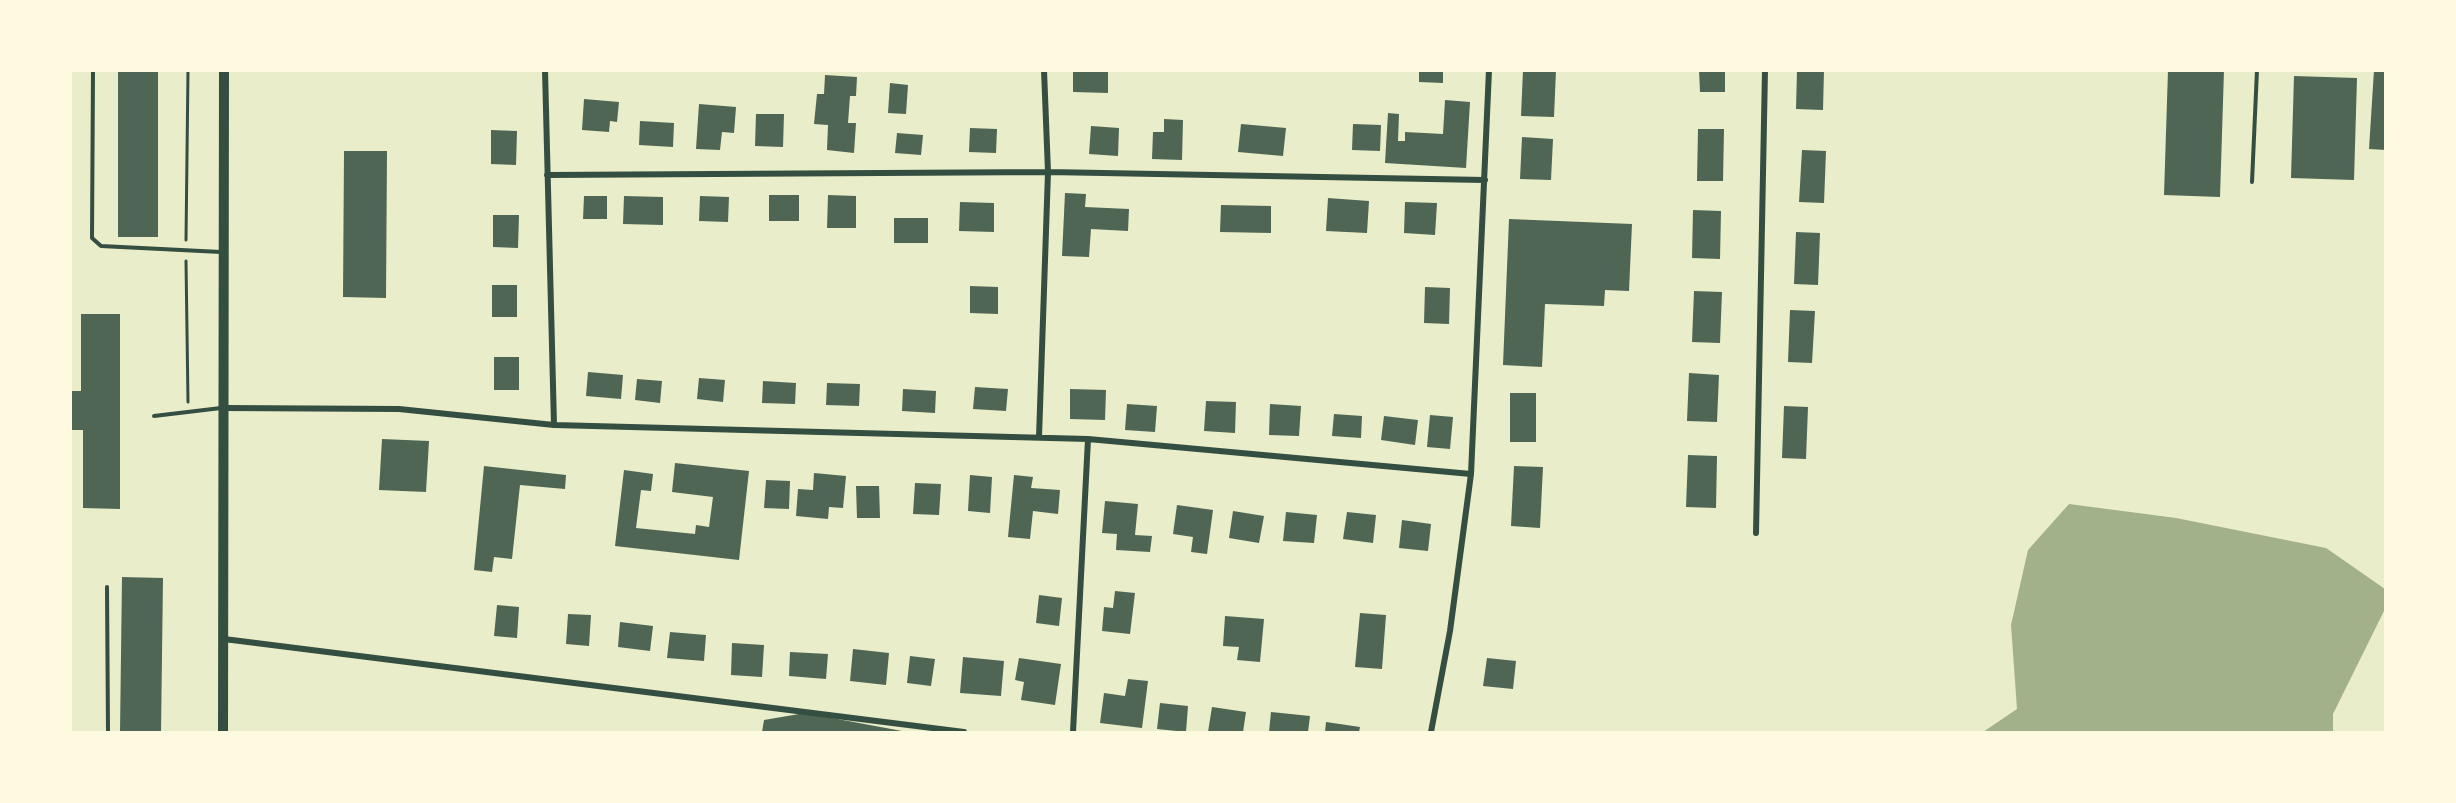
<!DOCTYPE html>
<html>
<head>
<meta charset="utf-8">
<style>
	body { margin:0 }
	#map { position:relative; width:2456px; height:803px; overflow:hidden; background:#e9edc9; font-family:"Fira Sans Condensed",sans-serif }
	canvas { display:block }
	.frame { position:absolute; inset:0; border:72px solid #fefae0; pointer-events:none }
</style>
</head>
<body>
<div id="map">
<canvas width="2456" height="803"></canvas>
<div class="frame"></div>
</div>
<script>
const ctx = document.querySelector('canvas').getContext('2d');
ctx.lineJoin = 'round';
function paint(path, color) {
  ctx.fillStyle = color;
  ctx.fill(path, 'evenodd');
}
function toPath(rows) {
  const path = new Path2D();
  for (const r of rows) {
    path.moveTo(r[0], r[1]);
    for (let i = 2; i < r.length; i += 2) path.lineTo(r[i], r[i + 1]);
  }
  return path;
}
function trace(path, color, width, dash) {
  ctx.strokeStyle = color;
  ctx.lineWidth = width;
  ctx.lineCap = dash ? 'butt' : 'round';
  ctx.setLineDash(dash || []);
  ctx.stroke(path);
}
const water = toPath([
	[2069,504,2176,518,2326,548,2385,589,2385,609,2333,714,2333,732,1983,732,2017,709,2011,625,2028,550]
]);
const building = toPath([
	[118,70,158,70,158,237,118,237],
	[1073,70,1108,70,1108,93,1073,92],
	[1419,70,1443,70,1443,83,1419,82],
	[1523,70,1556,70,1554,117,1521,116],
	[1699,70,1725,70,1725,92,1700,92],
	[1797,70,1824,70,1823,110,1796,109],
	[2168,70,2224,70,2220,197,2164,195],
	[2374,70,2386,70,2386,150,2369,149],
	[825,75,857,77,856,96,850,96,848,123,856,123,854,153,827,150,828,125,814,124,817,94,824,94],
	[2294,76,2357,78,2354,180,2291,178],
	[890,83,908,85,906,114,888,113],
	[584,99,619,102,617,122,610,121,609,132,582,130],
	[1445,100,1470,102,1466,168,1385,163,1388,113,1399,114,1398,141,1405,141,1405,132,1443,134],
	[699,104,736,107,734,133,722,132,720,150,696,149],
	[756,114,784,114,783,147,755,146],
	[1164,119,1183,120,1182,160,1152,159,1153,132,1164,132],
	[640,121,674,123,673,147,639,145],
	[1241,124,1286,128,1283,156,1238,152],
	[1353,124,1381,125,1380,151,1352,150],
	[1091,126,1119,128,1118,156,1089,154],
	[970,128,997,129,996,153,969,152],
	[1698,129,1724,129,1723,181,1697,181],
	[491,130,517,131,516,165,491,164],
	[897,133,923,135,921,155,895,153],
	[1522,137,1553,139,1551,180,1520,179],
	[1802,150,1826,151,1824,203,1799,202],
	[344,151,387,151,386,298,343,297],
	[1065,193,1086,194,1085,207,1129,209,1128,231,1091,229,1089,257,1062,256],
	[769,195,799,195,799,221,769,221],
	[828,195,856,196,856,228,827,228],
	[584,196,607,196,607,219,583,219],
	[624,196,663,197,663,225,623,224],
	[700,196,729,197,728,222,699,221],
	[1328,198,1369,201,1367,233,1326,231],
	[960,202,994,203,994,232,959,231],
	[1405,202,1437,203,1435,235,1404,233],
	[1221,205,1271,206,1271,233,1220,232],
	[1693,210,1721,211,1720,259,1692,258],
	[493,215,519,215,518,248,493,247],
	[894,218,928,218,928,243,894,243],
	[1509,219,1632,224,1629,291,1605,290,1604,306,1545,304,1542,367,1503,365],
	[1796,232,1820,233,1818,285,1794,284],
	[492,285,517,285,517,317,492,317],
	[970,286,998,287,998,314,970,313],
	[1425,287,1450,288,1449,324,1424,323],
	[1694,291,1722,292,1720,343,1692,342],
	[1790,310,1815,311,1812,363,1788,362],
	[81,314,120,314,120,509,83,508,83,430,70,430,70,391,81,391],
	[494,357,519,357,519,390,494,390],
	[588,372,623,375,621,399,586,396],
	[1689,373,1719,375,1717,422,1687,421],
	[699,378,725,380,723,402,697,399],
	[637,379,662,381,660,403,635,400],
	[763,381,796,383,795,404,762,403],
	[827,383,860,384,859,406,826,405],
	[975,387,1008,389,1006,411,973,409],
	[903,389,936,391,935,413,902,411],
	[1070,389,1106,390,1105,420,1070,419],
	[1510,393,1536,393,1536,442,1510,442],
	[1206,401,1236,402,1235,433,1204,431],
	[1127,404,1157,406,1155,432,1125,430],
	[1270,404,1301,406,1299,436,1269,435],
	[1784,406,1808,407,1806,459,1782,458],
	[1334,414,1362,416,1361,438,1332,436],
	[1430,415,1453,417,1450,449,1427,447],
	[1384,416,1418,420,1415,445,1381,440],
	[382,439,429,441,426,492,379,490],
	[1688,455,1717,456,1716,508,1686,507],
	[675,463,749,471,739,560,615,546,624,470,653,474,651,491,641,490,636,528,695,534,696,525,709,527,713,497,672,492],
	[484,466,566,475,565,489,520,485,512,559,494,557,492,572,474,570],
	[1514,466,1543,467,1540,528,1511,526],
	[814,473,846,476,843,508,829,507,828,519,796,516,798,489,813,490],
	[970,475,992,477,990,513,968,511],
	[1014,475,1033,477,1031,488,1060,490,1058,514,1033,511,1030,539,1008,537],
	[766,480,790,481,789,509,764,508],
	[915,483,941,484,939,515,913,514],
	[856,486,879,486,880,518,857,518],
	[1105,501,1138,504,1135,535,1152,536,1150,552,1116,550,1117,534,1102,533],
	[1177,505,1213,510,1207,554,1191,552,1193,537,1173,534],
	[1233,511,1264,516,1259,543,1229,538],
	[1286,512,1317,515,1314,543,1283,541],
	[1347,512,1376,515,1373,543,1343,539],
	[1402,520,1431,524,1428,551,1399,548],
	[122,577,163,578,161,732,120,732],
	[1115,591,1135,593,1130,634,1102,631,1104,607,1113,608],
	[1039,595,1062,598,1059,626,1036,623],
	[497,605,519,607,517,638,494,636],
	[1360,613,1386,615,1382,669,1355,667],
	[568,614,591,615,589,646,566,644],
	[1225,616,1264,619,1260,662,1237,660,1239,647,1223,646],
	[620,622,653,626,650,651,618,647],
	[670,632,706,635,704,661,667,658],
	[732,643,764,645,762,677,731,675],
	[853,649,889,653,886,685,850,681],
	[790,652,828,654,826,679,789,676],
	[910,656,935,659,931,686,907,683],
	[963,657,1004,661,1001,696,960,693],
	[1019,658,1061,664,1055,705,1021,700,1024,682,1015,680],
	[1487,658,1516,661,1513,689,1483,686],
	[1128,679,1148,681,1142,728,1100,723,1104,693,1125,696],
	[1160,703,1188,706,1186,732,1157,729],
	[1212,707,1246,712,1243,732,1208,732],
	[1271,712,1310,716,1308,732,1269,732],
	[805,713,902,731,902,732,762,732,764,720],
	[1326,722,1360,727,1359,732,1325,732]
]);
const path = toPath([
	[186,240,188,70],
	[186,261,188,402]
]);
const service = toPath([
	[93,70,92,238,101,246,221,252],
	[2252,182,2257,70],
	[154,416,221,408],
	[107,587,108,732]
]);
const minor = toPath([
	[545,70,554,425],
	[547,175,1048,172,1485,180],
	[225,408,399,409,554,425,1088,439,1471,474],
	[1039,437,1048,172,1044,70],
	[1756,533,1765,70],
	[224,639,964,732],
	[1073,732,1088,439],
	[1431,732,1450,631,1471,474,1489,70]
]);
const secondary = toPath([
	[223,732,224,70]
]);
paint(water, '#a3b18a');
paint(building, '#4f6655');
trace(path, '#344e41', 3);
trace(service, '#344e41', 4);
trace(minor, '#344e41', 6);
trace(secondary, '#344e41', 10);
</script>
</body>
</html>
